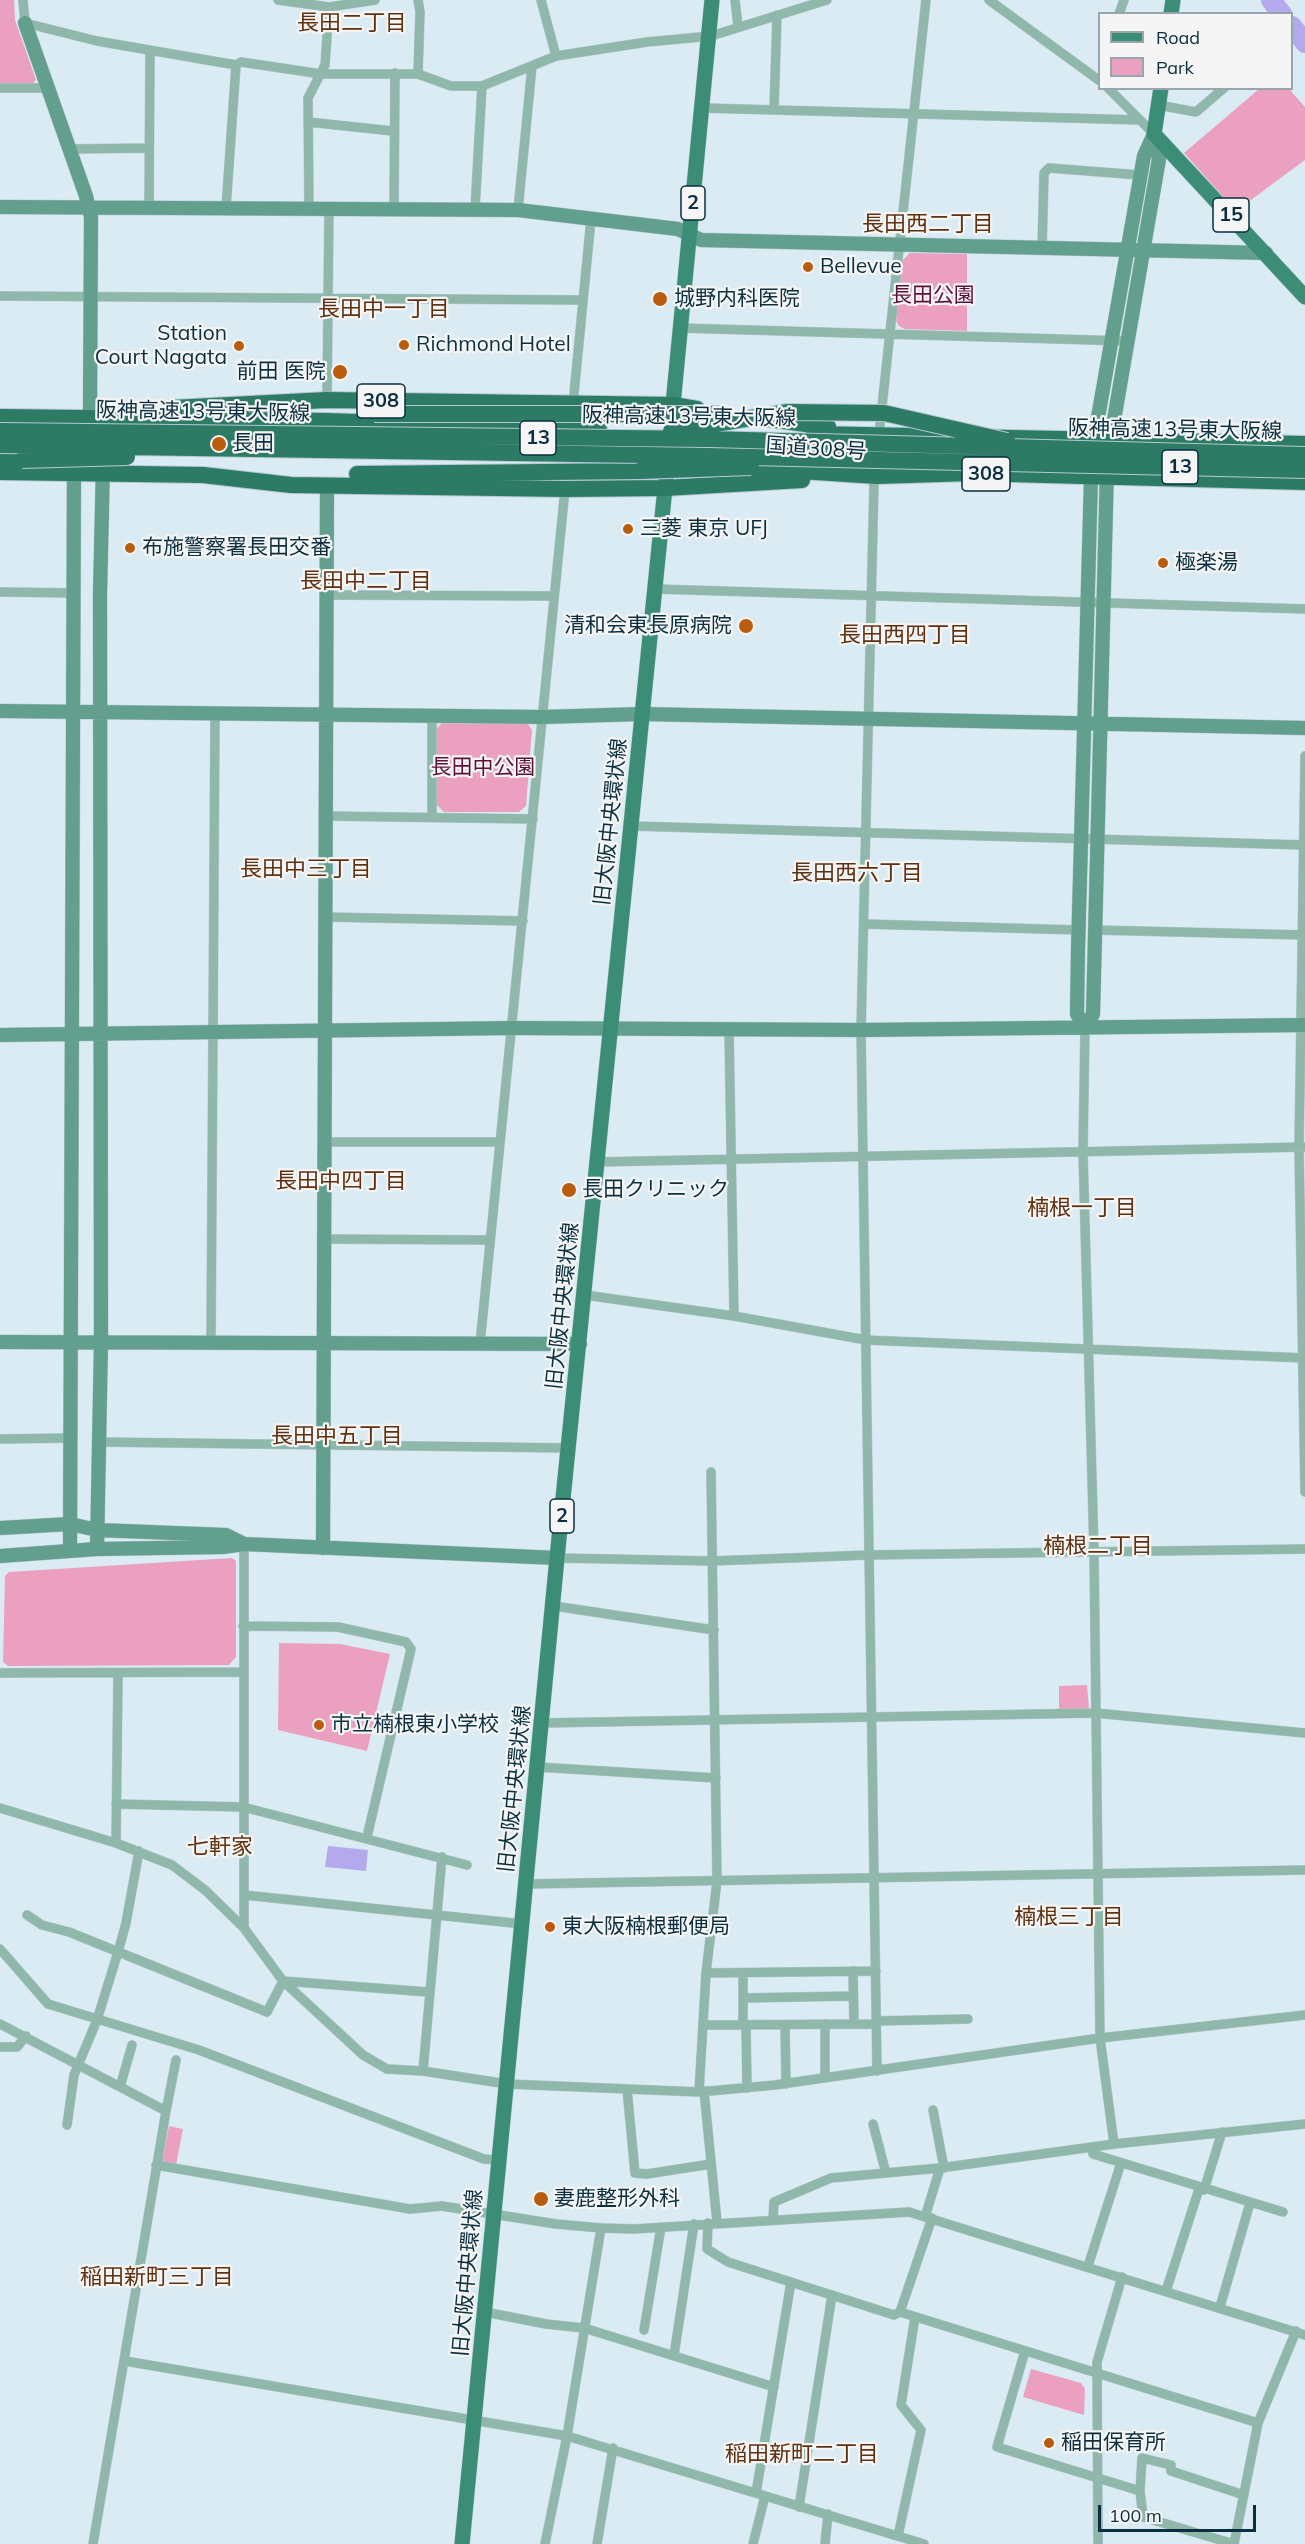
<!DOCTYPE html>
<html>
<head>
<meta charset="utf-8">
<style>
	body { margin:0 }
	#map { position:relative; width:1305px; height:2544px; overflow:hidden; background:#dbebf4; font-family:Mulish,sans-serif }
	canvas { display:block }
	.legend { position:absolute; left:1098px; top:12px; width:195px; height:78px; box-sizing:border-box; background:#f5f5f5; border:2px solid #97a6ad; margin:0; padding:8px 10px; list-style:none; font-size:18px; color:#092f40 }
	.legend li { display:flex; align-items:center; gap:12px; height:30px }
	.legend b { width:30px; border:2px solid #97a6ad }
	.scale { position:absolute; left:1098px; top:2505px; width:158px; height:27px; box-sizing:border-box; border:3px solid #092f40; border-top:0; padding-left:8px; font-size:18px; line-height:21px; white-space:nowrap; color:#092f40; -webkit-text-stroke:4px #f5f5f5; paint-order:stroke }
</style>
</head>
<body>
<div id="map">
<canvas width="1305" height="2544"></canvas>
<ul class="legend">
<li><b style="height:8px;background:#3b8d76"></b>Road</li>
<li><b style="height:16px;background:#eca0c0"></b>Park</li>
</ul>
<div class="scale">100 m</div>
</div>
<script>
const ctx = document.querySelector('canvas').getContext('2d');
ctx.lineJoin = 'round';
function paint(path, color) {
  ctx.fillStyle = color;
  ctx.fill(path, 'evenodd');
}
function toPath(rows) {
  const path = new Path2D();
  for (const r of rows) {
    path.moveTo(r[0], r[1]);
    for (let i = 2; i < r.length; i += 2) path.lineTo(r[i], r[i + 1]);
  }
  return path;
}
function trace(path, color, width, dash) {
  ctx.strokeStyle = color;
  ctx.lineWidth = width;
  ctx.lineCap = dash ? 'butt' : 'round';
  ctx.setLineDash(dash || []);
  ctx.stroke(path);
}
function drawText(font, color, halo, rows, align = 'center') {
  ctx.font = font + ' Mulish,"Noto Sans JP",sans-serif';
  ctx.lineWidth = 4.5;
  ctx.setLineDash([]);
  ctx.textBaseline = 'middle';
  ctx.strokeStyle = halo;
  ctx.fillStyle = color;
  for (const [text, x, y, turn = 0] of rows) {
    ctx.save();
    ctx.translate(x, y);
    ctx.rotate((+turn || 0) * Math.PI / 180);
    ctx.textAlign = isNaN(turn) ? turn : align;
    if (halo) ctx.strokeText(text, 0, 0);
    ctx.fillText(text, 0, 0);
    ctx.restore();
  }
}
const green = toPath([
	[0,0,14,0,15,20,36,80,32,84,0,85],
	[1259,89,1289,89,1305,107,1305,160,1236,211,1184,153],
	[910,253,967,254,967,331,905,329,899,326,896,321,902,261],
	[442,723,528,724,532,730,526,806,519,812,444,812,437,805,436,729],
	[232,1558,236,1561,236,1657,229,1665,8,1666,3,1662,5,1576,9,1572],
	[279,1643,340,1644,390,1654,367,1751,278,1730],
	[1087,1685,1089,1709,1059,1710,1059,1686],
	[169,2126,183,2129,176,2165,162,2162],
	[1031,2369,1081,2383,1085,2389,1084,2415,1023,2397]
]);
const water = toPath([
	[328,1846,368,1850,366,1871,325,1867]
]);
const river = toPath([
	[1271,0,1282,14],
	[1292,26,1305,43]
]);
const street = toPath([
	[23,0,25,23,97,41,236,65,241,62,321,74,418,74,451,86,482,86,556,56,647,42,711,36,827,0],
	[278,0,329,7,375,0],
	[418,0,420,12,418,74],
	[541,0,556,56],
	[735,0,738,26],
	[989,0,1100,81],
	[1119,14,1124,0],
	[0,88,47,88],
	[1108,88,1154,134],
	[1158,105,1196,112,1224,88],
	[703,108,1140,120],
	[774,109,777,15],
	[308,122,393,131],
	[70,149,149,148],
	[149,208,150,51],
	[226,208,236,65],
	[309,208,308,98,325,65,329,7],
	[475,209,482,86],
	[394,210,395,73],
	[518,210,532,66],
	[1042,250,1044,173,1049,168,1140,175],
	[0,296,582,300],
	[680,328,1126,341],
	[327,400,329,209],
	[573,404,591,219],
	[879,434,926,0],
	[877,476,874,483,861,1030,877,2071],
	[656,589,1305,609],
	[0,592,74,593],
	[326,595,554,596],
	[432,716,432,818],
	[1305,756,1299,1148,1305,1492],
	[325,816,533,819],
	[631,826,1305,845],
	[325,917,523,921],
	[864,924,1079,930],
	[1094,930,1305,935],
	[1085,1028,1083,1152,1094,1552,1100,2038,1114,2144],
	[729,1030,734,1316],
	[325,1142,500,1142],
	[598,1162,1305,1147],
	[324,1239,490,1240],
	[585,1295,734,1316,866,1340,1305,1358],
	[211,1342,215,714],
	[480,1344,565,489],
	[0,1439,70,1438],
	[99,1442,570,1448],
	[244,1544,244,1928],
	[557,1558,712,1561,868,1555,1305,1549],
	[554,1606,714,1630],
	[243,1626,338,1627,406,1642,411,1649,367,1837],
	[0,1673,243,1672],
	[543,1723,1095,1713,1305,1733],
	[538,1767,716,1778],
	[116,1804,243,1807,467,1865],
	[0,1808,116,1843,172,1865,205,1890,244,1928,283,1981,363,2055,387,2069,423,2071,507,2084,699,2092,775,2085,1100,2038,1305,2015],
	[116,1843,118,1674],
	[527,1884,1305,1870],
	[244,1895,523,1924],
	[27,1915,42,1925,69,1932,267,2012,283,1981,428,1992],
	[0,1949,48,2004,199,2050,484,2159,499,2160],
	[853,1971,854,2024],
	[706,1973,876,1971],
	[743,1998,853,1996],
	[876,2021,968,2019],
	[0,2024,166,2111,93,2544],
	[825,2024,825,2078],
	[703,2025,876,2024],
	[743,2025,743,1973],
	[746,2025,747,2088],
	[785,2025,786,2084],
	[0,2047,17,2047,26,2036],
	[423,2071,442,1857],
	[120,2087,132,2045],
	[627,2089,635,2173,647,2174,711,2164],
	[704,2091,717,2222],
	[699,2092,706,1973,717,1881,711,1472],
	[933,2110,944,2168],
	[166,2111,176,2060],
	[873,2124,886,2173],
	[67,2125,74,2075,97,2020,118,1952,126,1923,139,1851],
	[1092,2147,1093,2154,1283,2212],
	[156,2165,410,2209,442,2206,556,2224,601,2228,634,2229,909,2212,1305,2335],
	[1204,2190,1222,2132],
	[925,2217,940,2168],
	[932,2218,900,2312,1258,2423],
	[773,2219,774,2202,831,2178,940,2168,1114,2144,1305,2124],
	[708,2223,707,2249,728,2262,894,2315,900,2312],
	[1088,2266,1121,2163],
	[1166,2291,1199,2189],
	[1220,2307,1250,2203],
	[485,2312,546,2324,584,2328,774,2387],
	[644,2330,661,2227],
	[1025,2351,997,2447,1140,2491,1143,2517,1234,2544],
	[674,2355,694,2224],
	[125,2361,567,2436,924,2544],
	[1140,2491,1142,2458,1171,2465,1171,2471,1244,2495],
	[756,2493,791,2282],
	[799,2507,832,2295],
	[898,2536,921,2430,901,2405,915,2317],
	[545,2544,567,2436,601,2228],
	[597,2544,613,2448],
	[753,2544,765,2496],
	[825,2544,828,2514],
	[1098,2544,1097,2362,1122,2277],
	[1234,2544,1258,2423,1296,2331]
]);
const secondary = toPath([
	[25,23,86,196,91,217,90,409],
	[0,207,518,210,678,229,701,240,1266,253],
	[1109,449,1159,159,1154,134],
	[0,711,542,717,642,714,1305,728],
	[1085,1028,1077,1014,1078,950,1091,477,1094,440,1144,156,1154,134],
	[1085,1028,1093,1014,1107,468],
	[0,1035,512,1028,861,1030,1305,1025],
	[0,1342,580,1344],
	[0,1528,70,1524,97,1530,226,1535,244,1544],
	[323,1548,327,485],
	[97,1549,101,1342,100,594,103,465],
	[70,1550,74,463],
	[0,1556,97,1549,223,1547,244,1544,557,1558]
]);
const primary = toPath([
	[1171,14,1173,0],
	[1161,88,1154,134,1305,297],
	[672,415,712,0],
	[462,2544,557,1558,666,478]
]);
const highway = toPath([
	[172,408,327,400,673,405,697,409],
	[0,417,327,421,599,430],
	[762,418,828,427],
	[814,434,1305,444],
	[0,460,22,460],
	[739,467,877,476,972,473,1305,482],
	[0,472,203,475,291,485,565,489,665,488,802,480],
	[357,474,639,471]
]);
const highwayBridge = toPath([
	[374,414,721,414],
	[0,431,708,439,1305,455],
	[671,431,788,412,884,413,1007,441],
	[0,445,707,456,1305,470],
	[22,460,127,457],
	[639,471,751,467]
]);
const markers = [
	[808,267,6,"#ba5c0e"],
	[660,299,8,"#ba5c0e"],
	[404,345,6,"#ba5c0e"],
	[239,346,6,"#ba5c0e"],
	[340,372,8,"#ba5c0e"],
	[219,444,8,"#ba5c0e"],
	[628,529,6,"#ba5c0e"],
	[130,548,6,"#ba5c0e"],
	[1163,563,6,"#ba5c0e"],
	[746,626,8,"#ba5c0e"],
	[569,1190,8,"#ba5c0e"],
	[319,1725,6,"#ba5c0e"],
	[550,1927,6,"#ba5c0e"],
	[541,2199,8,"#ba5c0e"],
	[1049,2443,6,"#ba5c0e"]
];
const shields = [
	[693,203,24],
	[1231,215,36],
	[381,401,48],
	[538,438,36],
	[1180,467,36],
	[986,474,48],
	[562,1516,24]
];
const shieldNames = [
	["2",693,203],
	["15",1231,215],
	["308",381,401],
	["13",538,438],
	["13",1180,467],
	["308",986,474],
	["2",562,1516]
];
const poiNames = [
	["Bellevue",820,267],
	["城野内科医院",674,299],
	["Station",227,334,"right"],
	["Court Nagata",227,358,"right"],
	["Richmond Hotel",416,345],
	["前田 医院",326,372,"right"],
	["長田",232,444],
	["三菱 東京 UFJ",640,529],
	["布施警察署長田交番",142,548],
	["極楽湯",1175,563],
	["清和会東長原病院",732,626,"right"],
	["長田クリニック",582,1190],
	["市立楠根東小学校",331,1725],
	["東大阪楠根郵便局",562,1927],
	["妻鹿整形外科",554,2199],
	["稲田保育所",1061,2443]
];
const parkNames = [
	["長田公園",933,296],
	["長田中公園",483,768]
];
const streetNames = [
	["阪神高速13号東大阪線",203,412,1],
	["阪神高速13号東大阪線",689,417,1],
	["阪神高速13号東大阪線",1175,430,1],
	["国道308号",816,449,4],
	["旧大阪中央環状線",611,822,-84],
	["旧大阪中央環状線",563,1306,-84],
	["旧大阪中央環状線",515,1789,-84],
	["旧大阪中央環状線",468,2273,-85]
];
const neighbourhoodNames = [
	["長田二丁目",352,23],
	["長田西二丁目",928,224],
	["長田中一丁目",384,309],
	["長田中二丁目",366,581],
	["長田西四丁目",905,635],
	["長田中三丁目",306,869],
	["長田西六丁目",857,873],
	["長田中四丁目",341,1181],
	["楠根一丁目",1082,1208],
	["長田中五丁目",337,1436],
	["楠根二丁目",1098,1546],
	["七軒家",220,1847],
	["楠根三丁目",1069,1917],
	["稲田新町三丁目",157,2277],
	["稲田新町二丁目",802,2454]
];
paint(green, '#eca0c0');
paint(water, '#b5a9ed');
trace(river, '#b5a9ed', 20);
trace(street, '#b5c9d4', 10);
trace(secondary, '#b5c9d4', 15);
trace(primary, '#b5c9d4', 16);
trace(highway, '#b5c9d4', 18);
trace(street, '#90b8aa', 9);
trace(secondary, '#629f8c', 14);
trace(primary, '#3b8d76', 15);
trace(highway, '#2d7a65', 16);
trace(highwayBridge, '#b5c9d4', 18, []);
trace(highwayBridge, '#2d7a65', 16);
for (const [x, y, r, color] of markers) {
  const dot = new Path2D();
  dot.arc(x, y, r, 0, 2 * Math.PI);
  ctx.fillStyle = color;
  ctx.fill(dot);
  trace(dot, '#f5f5f5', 2);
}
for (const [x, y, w] of shields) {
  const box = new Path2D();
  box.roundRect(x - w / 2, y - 17, w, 34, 4.5);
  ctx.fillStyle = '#f5f5f5';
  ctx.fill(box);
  trace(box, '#092f40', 1.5);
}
drawText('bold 20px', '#092f40', null, shieldNames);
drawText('21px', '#092f40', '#f5f5f5', poiNames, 'left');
drawText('21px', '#5c103a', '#f5f5f5', parkNames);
drawText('21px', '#092f40', '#f5f5f5', streetNames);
drawText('22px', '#5f3110', '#f5f5f5', neighbourhoodNames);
</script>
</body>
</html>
